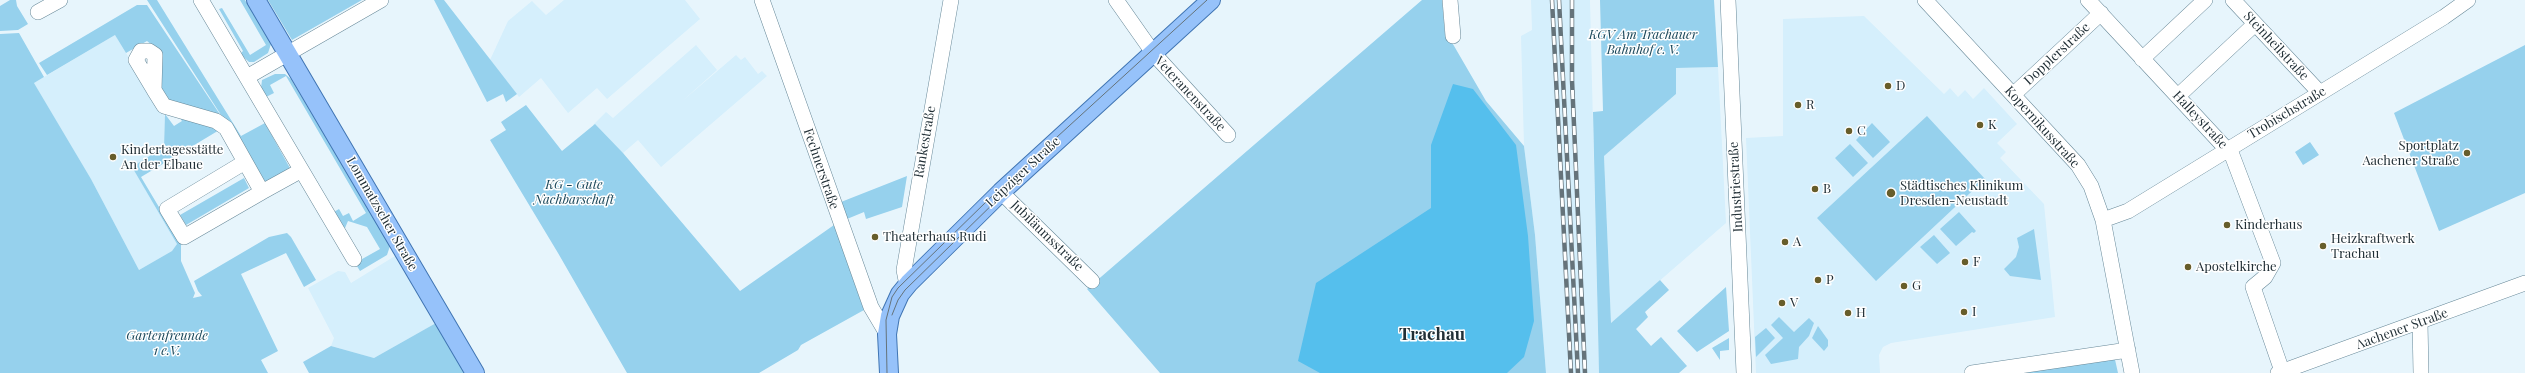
<!DOCTYPE html>
<html>
<head>
<meta charset="utf-8">
<style>
	body { margin:0 }
	canvas { display:block; background:#e7f5fc }
</style>
</head>
<body>
<canvas width="2525" height="373"></canvas>
<script>
const ctx = document.querySelector('canvas').getContext('2d');
ctx.lineJoin = 'round';
function paint(path, color) {
  ctx.fillStyle = color;
  ctx.fill(path, 'evenodd');
}
function toPath(rows) {
  const path = new Path2D();
  for (const r of rows) {
    path.moveTo(r[0], r[1]);
    for (let i = 2; i < r.length; i += 2) path.lineTo(r[i], r[i + 1]);
  }
  return path;
}
function trace(path, color, width, dash) {
  ctx.strokeStyle = color;
  ctx.lineWidth = width;
  ctx.lineCap = dash ? 'butt' : 'round';
  ctx.setLineDash(dash || []);
  ctx.stroke(path);
}
function drawText(font, color, halo, rows, align = 'center') {
  ctx.font = font + ' "Playfair Display",serif';
  ctx.lineWidth = 3;
  ctx.setLineDash([]);
  ctx.textBaseline = 'middle';
  ctx.strokeStyle = halo;
  ctx.fillStyle = color;
  for (const [text, x, y, turn = 0] of rows) {
    ctx.save();
    ctx.translate(x, y);
    ctx.rotate((+turn || 0) * Math.PI / 180);
    ctx.textAlign = isNaN(turn) ? turn : align;
    if (halo) ctx.strokeText(text, 0, 0);
    ctx.fillText(text, 0, 0);
    ctx.restore();
  }
}
const built = toPath([
	[564,0,685,0,700,19,607,99,597,88,568,113,541,78,519,97,490,60,508,21,532,1,546,15],
	[1531,0,1590,0,1599,373,1546,373,1535,235,1524,146,1521,36,1532,30],
	[1864,16,1944,94,1950,88,1958,97,1965,90,1973,99,1984,88,2017,124,1997,143,2006,152,2000,158,2044,204,2055,317,1891,343,1883,347,1879,355,1880,373,1756,373,1746,138,1783,136,1783,19],
	[115,35,165,117,164,147,132,167,177,244,172,251,139,270,91,179,34,83],
	[696,45,717,70,680,103,736,55,741,60,745,57,758,74,762,71,767,76,661,167,638,140,623,153,593,125,606,112,613,118],
	[1718,67,1726,223,1611,323,1604,156,1676,94,1676,68],
	[395,256,436,323,374,358,331,346,334,338,308,288,338,271,345,272,351,283]
]);
const green = toPath([
	[10,0,16,0,17,6,28,24,18,30,0,31,0,6],
	[147,0,157,0,241,136,265,123,291,170,266,185],
	[240,0,245,0,271,44,268,53,254,62,249,62,240,54,243,51,219,9,222,8,250,55,266,45],
	[268,0,362,0,292,40],
	[434,0,444,0,517,94,506,102,503,94,487,102],
	[1422,0,1442,0,1445,35,1450,39,1486,101,1524,146,1535,235,1546,373,1160,373,1087,289],
	[1600,0,1714,0,1718,67,1676,68,1676,94,1604,156,1611,323,1660,280,1669,290,1645,312,1648,317,1636,329,1651,346,1661,337,1687,366,1679,373,1599,373,1593,112,1603,111],
	[137,5,147,5,221,116,172,104,158,93,158,50,147,41,126,53,115,35,47,75,39,63],
	[19,33,44,77,34,83,91,179,139,270,172,251,177,244,132,167,164,147,165,114,174,126,182,121,178,115,221,129,141,177,181,244,181,261,195,293,193,298,202,296,198,291,194,281,269,237,287,233,291,237,316,280,304,287,286,253,241,274,278,351,261,360,268,373,0,373,0,34],
	[2525,45,2525,193,2439,231,2394,113],
	[275,74,285,74,291,79,390,246,387,255,360,271,355,263,380,249,367,227,348,221,345,228,337,223,332,213,339,209,343,216,349,213,353,221,366,213,286,76,270,85,274,93,266,97,261,88,262,80],
	[526,105,562,151,595,124,623,153,740,291,834,225,864,310,801,345,798,350,759,373,627,373,558,253,490,140,506,130,501,122],
	[1927,116,1985,179,1876,281,1817,218],
	[1872,123,1890,142,1873,158,1856,140],
	[2310,142,2319,155,2303,165,2295,152],
	[1850,144,1868,163,1853,177,1835,158],
	[907,176,902,207,866,219,864,212,847,219,841,202],
	[244,178,249,188,186,225,180,215],
	[1959,212,1976,231,1974,233,1972,232,1956,246,1940,229],
	[2034,229,2041,280,2010,276,2004,269,2016,257,2019,247,2017,238],
	[1934,235,1950,253,1937,264,1920,247],
	[1726,287,1729,331,1697,352,1677,331],
	[1779,317,1794,332,1809,318,1814,323,1809,336,1799,347,1798,359,1771,364,1765,355,1783,338,1771,325],
	[436,323,465,373,309,373,303,362,331,346,374,358],
	[1818,326,1828,340,1828,346,1824,351,1812,338],
	[1766,328,1775,338,1756,357,1755,337],
	[1729,338,1729,350,1720,351,1720,360,1712,348],
	[2114,355,2118,373,1992,373]
]);
const forest = toPath([
	[1453,84,1473,89,1516,145,1528,236,1534,321,1524,357,1507,373,1320,373,1298,361,1316,283,1431,208,1431,145]
]);
const minor = toPath([
	[201,0,354,259],
	[762,0,871,307,887,334],
	[1116,0,1154,54,1228,135],
	[1450,0,1453,36],
	[1728,0,1744,373],
	[1925,0,2078,165,2091,186,2103,220,2132,373],
	[2088,0,2232,155,2273,263,2265,277,2253,287,2282,371],
	[2233,0,2320,93],
	[38,12,60,0],
	[2142,59,2205,0],
	[247,77,381,0],
	[154,90,136,60,141,51,149,51,155,55,154,90,164,106,216,121,226,128,262,192,300,171],
	[2014,94,2101,13],
	[2178,96,2255,24],
	[245,162,167,209,184,237,262,192],
	[1001,192,1092,281],
	[2103,220,2128,211,2444,17,2468,0],
	[909,283,906,280,904,270,951,0],
	[2420,322,2421,373],
	[1972,373,2128,350],
	[2278,373,2525,283]
]);
const major = toPath([
	[256,0,475,373],
	[889,373,887,334,890,316,900,294,909,283,1001,192,1211,0]
]);
const tram = toPath([
	[892,315,898,300,905,290,1003,194],
	[887,373,886,320,892,297,898,288,988,200,1207,0]
]);
const rail = toPath([
	[1552,0,1571,373],
	[1559,0,1578,373],
	[1572,0,1572,80,1585,373]
]);
const markers = [
	[1888,86,4,"#675d2a"],
	[1798,105,4,"#675d2a"],
	[1980,125,4,"#675d2a"],
	[1849,131,4,"#675d2a"],
	[2467,153,4,"#675d2a"],
	[113,157,4,"#675d2a"],
	[1815,189,4,"#675d2a"],
	[1891,193,5,"#675d2a"],
	[2227,225,4,"#675d2a"],
	[875,237,4,"#675d2a"],
	[1785,242,4,"#675d2a"],
	[2323,246,4,"#675d2a"],
	[1965,262,4,"#675d2a"],
	[2188,267,4,"#675d2a"],
	[1818,280,4,"#675d2a"],
	[1904,286,4,"#675d2a"],
	[1782,303,4,"#675d2a"],
	[1964,312,4,"#675d2a"],
	[1848,313,4,"#675d2a"]
];
const parkNames = [
	["KGV Am Trachauer",1643,35],
	["Bahnhof e. V.",1643,50],
	["KG - Gute",574,185],
	["Nachbarschaft",574,200],
	["Gartenfreunde",167,336],
	["1 e.V.",167,351]
];
const streetNames = [
	["Steinheilstraße",2276,46,47],
	["Dopplerstraße",2057,54,-43],
	["Veteranenstraße",1190,94,47],
	["Trobischstraße",2287,113,-31],
	["Halleystraße",2200,120,47],
	["Kopernikusstraße",2042,127,48],
	["Rankestraße",925,142,-80],
	["Fechnerstraße",821,169,71],
	["Leipziger Straße",1023,172,-43],
	["Industriestraße",1736,187,-93],
	["Lommatzscher Straße",382,214,60],
	["Jubiläumsstraße",1047,236,44],
	["Aachener Straße",2402,329,-20]
];
const poiNames = [
	["D",1896,86],
	["R",1806,105],
	["K",1988,125],
	["C",1857,131],
	["Sportplatz",2459,146,"right"],
	["Aachener Straße",2459,161,"right"],
	["Kindertagesstätte",121,150],
	["An der Elbaue",121,165],
	["Städtisches Klinikum",1900,186],
	["Dresden-Neustadt",1900,201],
	["B",1823,189],
	["Kinderhaus",2235,225],
	["Theaterhaus Rudi",883,237],
	["Heizkraftwerk",2331,239],
	["Trachau",2331,254],
	["A",1793,242],
	["F",1973,262],
	["Apostelkirche",2196,267],
	["P",1826,280],
	["G",1912,286],
	["V",1790,303],
	["I",1972,312],
	["H",1856,313]
];
const districtNames = [
	["Trachau",1432,335]
];
paint(built, '#d5effc');
paint(green, '#96d1ed');
paint(forest, '#55bfed');
trace(minor, '#678898', 16);
trace(major, '#4075b3', 20);
trace(minor, '#fff', 15);
trace(major, '#96c2fa', 18);
trace(tram, '#65737a', 1);
trace(rail, '#65737a', 4.5);
trace(rail, '#fff', 3, [9]);
for (const [x, y, r, color] of markers) {
  const dot = new Path2D();
  dot.arc(x, y, r, 0, 2 * Math.PI);
  ctx.fillStyle = color;
  ctx.fill(dot);
  trace(dot, '#fff', 1.5);
}
drawText('italic 13px', '#1b485b', '#fff', parkNames);
drawText('13px', '#212f36', '#fff', streetNames);
drawText('13px', '#212f36', '#fff', poiNames, 'left');
drawText('bold 17px', '#212f36', '#fff', districtNames);
</script>
</body>
</html>
